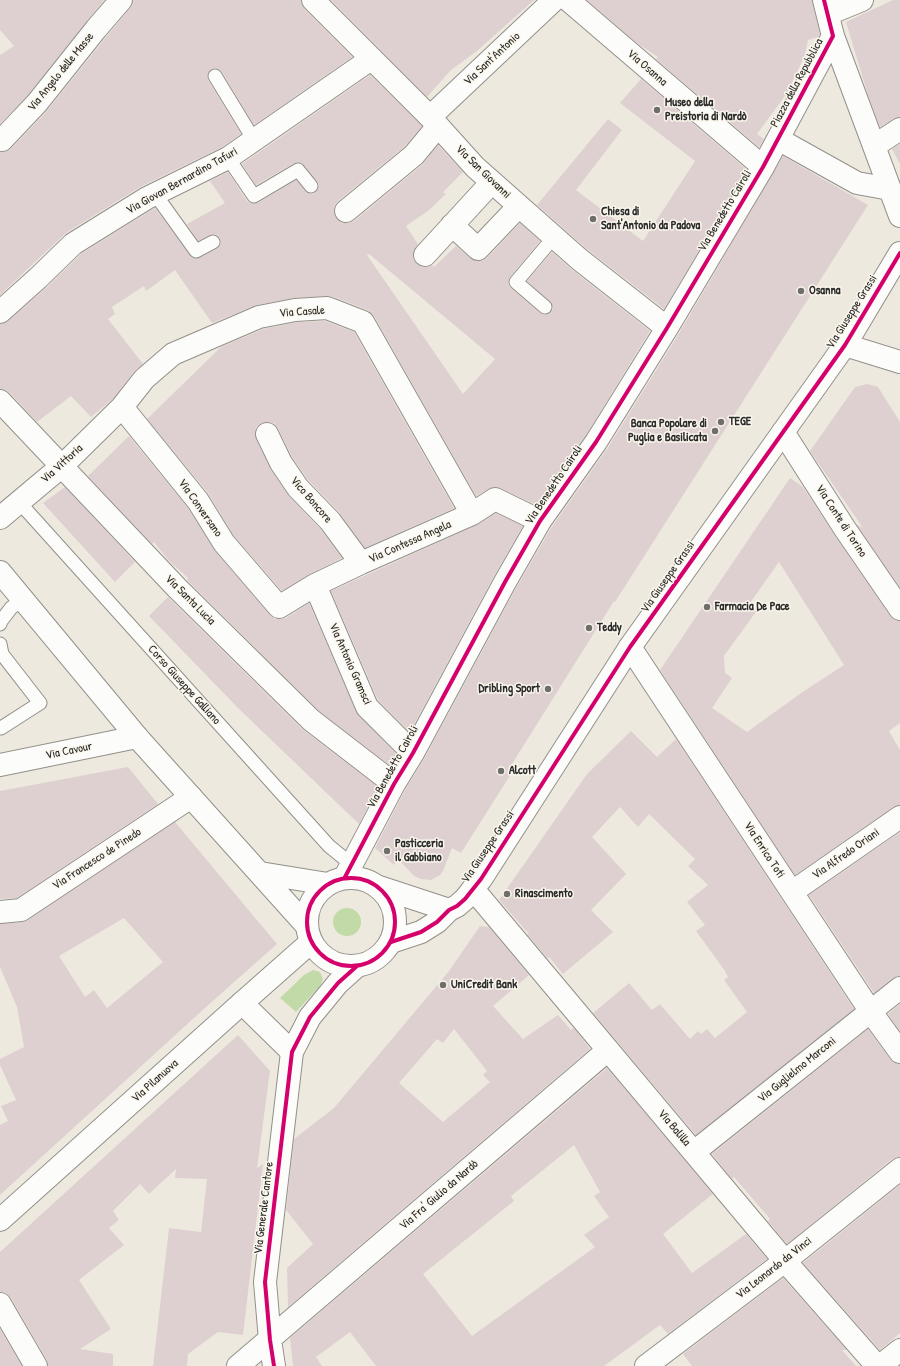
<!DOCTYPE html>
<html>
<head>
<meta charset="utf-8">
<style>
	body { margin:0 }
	canvas { display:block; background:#eee9de }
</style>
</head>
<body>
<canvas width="900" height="1366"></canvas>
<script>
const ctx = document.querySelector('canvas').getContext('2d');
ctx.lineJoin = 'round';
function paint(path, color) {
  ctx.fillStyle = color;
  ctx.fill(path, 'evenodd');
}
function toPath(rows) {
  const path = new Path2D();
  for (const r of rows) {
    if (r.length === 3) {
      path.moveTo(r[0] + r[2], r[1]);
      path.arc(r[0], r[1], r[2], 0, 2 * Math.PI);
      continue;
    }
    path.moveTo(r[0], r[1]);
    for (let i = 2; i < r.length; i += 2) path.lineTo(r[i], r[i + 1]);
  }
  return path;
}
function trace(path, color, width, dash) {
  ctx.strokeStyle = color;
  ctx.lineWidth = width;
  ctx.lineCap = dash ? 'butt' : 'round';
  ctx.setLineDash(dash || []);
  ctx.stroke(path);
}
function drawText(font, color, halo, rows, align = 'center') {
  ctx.font = font + ' "Patrick Hand",sans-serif';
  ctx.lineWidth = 3;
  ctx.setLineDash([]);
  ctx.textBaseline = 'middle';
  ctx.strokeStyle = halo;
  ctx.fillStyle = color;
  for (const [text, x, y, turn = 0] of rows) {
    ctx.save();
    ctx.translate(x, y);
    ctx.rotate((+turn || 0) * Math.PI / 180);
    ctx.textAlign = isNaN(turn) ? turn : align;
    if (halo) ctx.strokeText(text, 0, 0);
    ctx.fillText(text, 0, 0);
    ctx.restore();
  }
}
const green = toPath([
	[347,922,14],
	[313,970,320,972,323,979,320,986,296,1012,280,998,304,975]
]);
const building = toPath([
	[0,0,104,0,28,95,0,124,0,55,14,46,0,30],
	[133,0,301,0,301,4,304,9,352,57,254,125,222,72,215,68,211,69,207,76,208,80,241,134,222,147,140,187,66,233,0,295,0,152,6,152,11,149,46,112,106,37,130,8],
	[331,0,534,0,477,51,451,70,427,97],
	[587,0,812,0,820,34,818,37,808,40,805,55,787,93,757,134,764,139,759,147,656,59,658,57,637,43],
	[893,0,900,0,900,117,893,119,880,127,868,95,846,22],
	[370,75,422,126,405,146,338,201,334,206,334,213,337,219,341,223,348,223,354,221,422,165,438,145,463,172,443,192,446,194,428,211,406,226,418,244,413,253,413,259,417,264,423,267,428,267,432,265,434,267,456,246,470,258,476,261,482,261,487,258,520,223,540,241,510,277,508,284,511,288,540,313,544,315,551,312,553,309,552,304,527,281,552,252,571,269,650,331,586,435,536,505,500,488,495,487,488,489,476,496,374,316,368,310,331,296,294,298,257,305,212,323,175,270,146,291,144,286,112,307,115,314,108,319,143,364,134,371,113,399,91,417,71,396,37,422,9,392,4,389,0,389,0,324,8,321,47,287,81,254,155,208,192,258,199,258,217,249,221,243,220,239,218,235,214,234,210,235,198,241,187,224,225,203,210,181,228,172,247,201,251,203,258,203,296,180,308,193,313,194,316,192,319,185,317,181,301,163,294,163,256,185,242,164],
	[369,254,495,359,463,394,367,255],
	[641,79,747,170,664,309,587,249,537,205,608,119,622,130,576,190,643,241,695,161,620,103],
	[900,144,900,164,892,149],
	[783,156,868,205,615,602,614,601,507,772,511,774,461,853,452,848,443,871,440,875,431,880,421,879,414,876,398,859,394,865,375,848,405,790,424,759,516,588,551,528,607,449,678,335],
	[325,321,354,332,454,508,365,548,339,512,308,480,292,457,278,428,274,423,268,422,262,423,256,427,255,433,256,439,271,470,288,495,320,529,342,558,310,574,282,591,234,536,208,493,147,419,221,347,263,329,297,322],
	[867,384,878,387,900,422,900,587,856,524,863,528,810,451,855,387],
	[129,436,188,508,215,551,270,615,275,619,280,619,286,618,309,603,356,712,397,755,391,766,319,711,187,580,188,578,169,561,154,542,152,544,88,476],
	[790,478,803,487,835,536,890,616,894,620,900,621,900,723,889,731,900,750,900,805,893,807,795,875,660,670],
	[779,562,844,665,804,691,747,732,712,708,732,678,725,673,724,656,758,609,750,603],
	[65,487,135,562,115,582,43,503],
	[496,513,523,526,494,576,410,732,378,700,331,591,477,525],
	[168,597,302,729,378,787,359,824,239,709,149,616],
	[631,731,657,757,676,739,854,1009,696,1135,593,1013,629,983,652,1010,660,1004,690,1039,698,1031,701,1034,707,1029,715,1038,747,1012,724,980,728,977,725,971,696,931,705,925,687,902,708,885,688,866,695,859,649,814,638,827,620,807,592,837,626,874,591,910,613,932,563,974,549,957,548,959,527,934,529,934,499,900,587,774],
	[128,767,158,804,17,898,0,899,0,791],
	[175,822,277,944,206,1007,0,1195,0,1125,8,1121,1,1106,16,1100,0,1065,0,1059,24,1047,17,1007,0,967,0,924,22,922,28,920],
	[124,918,163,962,107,1008,94,990,85,997,59,956],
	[900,832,900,976,892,978,874,993,809,895],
	[480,926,489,927,529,975,493,1006,523,1039,558,1015,571,1030,574,1028,590,1049,288,1307,287,1268,313,1244,286,1210,294,1139,334,1108,449,971],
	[454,1029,487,1071,483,1075,490,1082,443,1122,399,1083,437,1039,443,1043],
	[900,1004,900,1031,888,1014],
	[868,1029,890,1059,895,1063,900,1064,900,1157,892,1159,787,1244,768,1221,770,1219,734,1177,732,1179,712,1154],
	[238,1035,270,1071,257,1168,263,1164,243,1335,218,1332,188,1354,187,1366,153,1366,169,1228,201,1232,207,1179,175,1178,176,1169,149,1194,140,1184,113,1211,119,1220,109,1228,124,1245,79,1280,111,1329,80,1349,113,1354,113,1366,48,1366,47,1360,11,1298,6,1293,0,1292,0,1252],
	[607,1068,713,1194,663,1234,692,1273,746,1234,767,1259,668,1334,660,1325,604,1366,376,1366,350,1332,316,1357,322,1366,293,1366,290,1338],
	[574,1145,600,1192,594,1196,609,1217,584,1235,595,1247,472,1336,423,1274,514,1201,511,1196],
	[900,1185,900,1333,880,1350,803,1263],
	[783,1278,847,1350,842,1350,856,1366,692,1366,683,1354],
	[0,1329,22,1366,0,1366]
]);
const service = toPath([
	[215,76,254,140],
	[228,158,254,196,298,170,311,186],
	[155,194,196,251,213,242],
	[545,307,516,282,554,237],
	[19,502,329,846,351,864],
	[0,624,1,621,11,608,23,599],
	[0,644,2,654,40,703,1,728]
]);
const minor = toPath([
	[313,0,430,117,475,167,579,259,667,328],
	[568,0,763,167],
	[824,0,833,36,900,216],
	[828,14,862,0],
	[430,117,554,0],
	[0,138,2,140,37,103,96,29,121,0],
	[778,139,857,183,890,189],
	[874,146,900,129],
	[346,211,414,155,438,126],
	[452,225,478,249,519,206],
	[425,255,492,182],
	[0,312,38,278,73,244,147,198,228,158,371,59],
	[0,401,177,588,311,720,394,784],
	[122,407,198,501,224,543,279,607,315,585,361,563,472,514,495,499,540,521],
	[783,432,845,529,900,609],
	[267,434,281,463,298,488,330,521,361,563],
	[0,518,62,466,122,407,144,379,173,354,259,317,295,310,327,308,363,322,472,514],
	[315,585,367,707,413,753],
	[630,647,871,1012,900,1052],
	[0,765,137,737],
	[345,877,394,784,413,753,505,582,540,521,596,442,667,328,763,167,833,36],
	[473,889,785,1261,877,1366],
	[792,892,900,817],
	[0,912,21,910,191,797],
	[242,1003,292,1052],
	[694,1152,900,988],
	[0,1304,36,1366],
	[238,1366,608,1050],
	[274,1366,270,1340,265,1282,292,1052,310,1017,338,983,357,966],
	[646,1366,785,1261,900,1169],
	[880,1366,900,1350]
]);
const tertiary = toPath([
	[845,345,900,362],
	[0,572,137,737,306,925],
	[260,873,328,884],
	[351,922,44],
	[379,887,449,910],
	[391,942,421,932,437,922,449,910,457,906,465,899,481,879,630,647,845,345,900,253],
	[0,1220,242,1003,311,942]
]);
const cycleway = toPath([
	[345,877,394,784,413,753,505,582,540,521,596,442,667,328,763,167,833,36,824,0],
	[351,922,44],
	[391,942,421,932,437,922,449,910,457,906,465,899,481,879,630,647,845,345,900,253],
	[274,1366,270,1340,265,1282,292,1052,310,1017,338,983,357,966]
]);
const markers = [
	[657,110,4,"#6f6e6a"],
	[593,219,4,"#6f6e6a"],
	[801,291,4,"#6f6e6a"],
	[721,422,4,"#6f6e6a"],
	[715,431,4,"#6f6e6a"],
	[707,607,4,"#6f6e6a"],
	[589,628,4,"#6f6e6a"],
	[548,689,4,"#6f6e6a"],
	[501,771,4,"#6f6e6a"],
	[387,851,4,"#6f6e6a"],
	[507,894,4,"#6f6e6a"],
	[443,985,4,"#6f6e6a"]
];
const streetNames = [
	["Via Sant'Antonio",492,59,-43],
	["Via Osanna",647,68,41],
	["Via Angelo delle Masse",61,72,-51],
	["Piazza della Repubblica",797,83,-62],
	["Via San Giovanni",483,172,44],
	["Via Giovan Bernardino Tafuri",182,181,-29],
	["Via Benedetto Cairoli",725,211,-59],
	["Via Casale",302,312,-4],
	["Via Giuseppe Grassi",852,312,-58],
	["Via Vittoria",62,464,-42],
	["Via Benedetto Cairoli",554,485,-56],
	["Vico Boncore",311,500,49],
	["Via Conversano",200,508,55],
	["Via Conte di Torino",841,521,57],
	["Via Contessa Angela",410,542,-24],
	["Via Giuseppe Grassi",668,577,-55],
	["Via Santa Lucia",190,600,45],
	["Via Antonio Gramsci",350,664,66],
	["Corso Giuseppe Galliano",184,685,48],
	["Via Cavour",69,751,-12],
	["Via Benedetto Cairoli",393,767,-61],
	["Via Giuseppe Grassi",488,847,-56],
	["Via Enrico Toti",764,850,57],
	["Via Alfredo Oriani",846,854,-35],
	["Via Francesco de Pinedo",97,859,-33],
	["Via Guglielmo Marconi",797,1070,-39],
	["Via Pilanuova",155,1081,-42],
	["Via Balilla",674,1128,50],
	["Via Fra' Giulio da Nardò",439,1195,-41],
	["Via Generale Cantore",264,1208,-83],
	["Via Leonardo da Vinci",774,1268,-38]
];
const poiNames = [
	["Museo della",665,103],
	["Preistoria di Nardò",665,117],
	["Chiesa di",601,212],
	["Sant'Antonio da Padova",601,226],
	["Osanna",809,291],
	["TEGE",729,422],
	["Banca Popolare di",707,424,"right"],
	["Puglia e Basilicata",707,438,"right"],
	["Farmacia De Pace",715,607],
	["Teddy",597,628],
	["Dribling Sport",540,689,"right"],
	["Alcott",509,771],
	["Pasticceria",395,844],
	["il Gabbiano",395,858],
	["Rinascimento",515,894],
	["UniCredit Bank",451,985]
];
paint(green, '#c2daa8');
paint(building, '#ded0d0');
trace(service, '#93908a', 15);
trace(minor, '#93908a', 24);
trace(tertiary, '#93908a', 24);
trace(service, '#fcfcfa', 13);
trace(minor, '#fcfcfa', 22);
trace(tertiary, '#fcfcfa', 22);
trace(cycleway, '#d6006c', 4);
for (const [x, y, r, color] of markers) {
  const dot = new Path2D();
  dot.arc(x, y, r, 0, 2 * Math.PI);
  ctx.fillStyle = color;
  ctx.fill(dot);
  trace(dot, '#fbf7ec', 1.5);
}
drawText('12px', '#2b2b2b', '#fbf7ec', streetNames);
drawText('bold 12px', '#2b2b2b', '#fbf7ec', poiNames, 'left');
</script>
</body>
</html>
